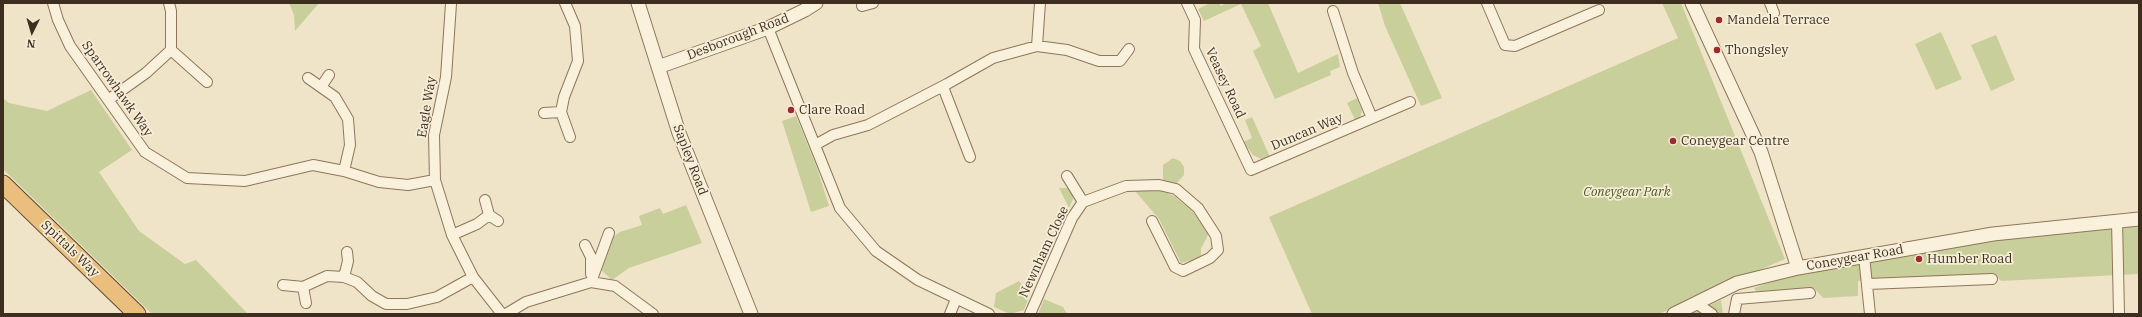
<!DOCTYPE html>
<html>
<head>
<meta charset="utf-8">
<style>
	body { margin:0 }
	#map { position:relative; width:2142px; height:317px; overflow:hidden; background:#f0e4c8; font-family:"IBM Plex Serif",serif }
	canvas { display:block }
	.frame { position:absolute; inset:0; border:4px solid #3d2e20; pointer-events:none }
	.north { position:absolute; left:12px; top:12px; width:40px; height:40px; -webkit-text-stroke:3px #f7eed8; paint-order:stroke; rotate:185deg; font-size:11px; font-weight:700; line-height:16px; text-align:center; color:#3d2e20 }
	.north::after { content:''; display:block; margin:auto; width:14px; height:18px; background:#3d2e20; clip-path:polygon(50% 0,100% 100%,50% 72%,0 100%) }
</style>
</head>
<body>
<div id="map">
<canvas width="2142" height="317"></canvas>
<div class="frame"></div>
<div class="north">N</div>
</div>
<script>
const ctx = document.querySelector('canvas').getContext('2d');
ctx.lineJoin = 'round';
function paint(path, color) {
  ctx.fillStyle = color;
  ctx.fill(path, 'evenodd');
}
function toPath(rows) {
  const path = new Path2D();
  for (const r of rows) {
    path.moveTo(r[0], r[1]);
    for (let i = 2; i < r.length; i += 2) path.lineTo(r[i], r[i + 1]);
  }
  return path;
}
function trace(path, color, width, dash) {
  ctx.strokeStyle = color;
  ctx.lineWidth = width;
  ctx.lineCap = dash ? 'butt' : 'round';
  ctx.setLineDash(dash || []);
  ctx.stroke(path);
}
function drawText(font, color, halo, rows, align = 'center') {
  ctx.font = font + ' "IBM Plex Serif",serif';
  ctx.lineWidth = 3.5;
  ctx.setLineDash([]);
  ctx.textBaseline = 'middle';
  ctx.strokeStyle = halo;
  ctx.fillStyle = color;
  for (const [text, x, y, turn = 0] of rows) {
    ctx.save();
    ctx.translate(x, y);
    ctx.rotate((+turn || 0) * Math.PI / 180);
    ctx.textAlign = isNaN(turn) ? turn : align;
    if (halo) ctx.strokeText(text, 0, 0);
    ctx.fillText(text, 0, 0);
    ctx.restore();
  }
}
const green = toPath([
	[289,3,319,3,295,31,294,15],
	[1210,3,1219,3,1221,6,1226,3,1268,3,1298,73,1338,54,1340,67,1330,71,1331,75,1275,99,1253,51,1261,46,1241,4,1204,21,1198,9],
	[1378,3,1400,3,1442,98,1421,106,1385,26],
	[1662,3,1681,3,1785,259,1659,314,1312,314,1269,217,1678,38],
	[1941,32,1962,79,1936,90,1915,44],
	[1996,35,2015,80,1991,91,1971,45],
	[91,90,132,150,99,172,139,231,185,264,196,260,248,314,152,314,3,169,3,98,9,103,47,111],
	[1357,98,1362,110,1360,118,1356,122,1347,103],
	[796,116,817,168,829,206,811,212,782,121],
	[1252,117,1270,157,1261,159,1253,155,1243,142,1252,138,1245,120],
	[1173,158,1180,161,1184,167,1184,175,1175,185,1163,180,1163,165],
	[1059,188,1068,188,1074,197,1069,208],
	[1160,190,1174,196,1192,211,1209,233,1201,249,1201,258,1181,263,1159,219,1135,191],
	[686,205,702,243,629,268,612,280,601,270,613,237,620,232,642,225,639,216,660,208,663,214],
	[2139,220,2139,274,2001,281,1995,275,1878,278,1858,281,1858,296,1823,298,1814,288,1758,294,1754,288,1807,269,1954,245],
	[1019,281,1030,294,1024,310,1010,314,994,307,996,293],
	[1044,299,1063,307,1067,314,1038,314],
	[1721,300,1723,314,1691,314]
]);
const minor = toPath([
	[53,3,58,20,70,46,145,152,187,178,245,181,313,165,344,171,379,182,408,185,435,180],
	[169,3,171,11,171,50,207,82],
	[565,3,575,26,578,61,564,97,561,112,570,137],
	[1187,3,1195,20,1194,49,1251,170,1410,102],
	[1487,3,1505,45,1515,46,1599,10],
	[1770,3,1774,13],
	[451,4,446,77,434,135,435,180,452,235,473,277,502,314],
	[862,6,873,3],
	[1333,11,1353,73,1372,118],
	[768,28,840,208,876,251,918,280,989,314],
	[1037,46,1040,3],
	[308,78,335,97,348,119,350,145,344,171],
	[321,87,329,75],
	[943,87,970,157],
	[108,100,146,73,171,50],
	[544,113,561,112],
	[815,145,833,135,868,125,947,84,993,58,1037,46,1067,50,1099,61,1120,61,1129,49],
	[1067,176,1083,202],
	[485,200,489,215,498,221],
	[2117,220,2119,314],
	[452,235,477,224,489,215],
	[585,245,591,257,591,274],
	[1864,256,1870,314],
	[344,277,348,261,347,252],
	[591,282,609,233],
	[1868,284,1992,279],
	[283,285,303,287,306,303],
	[303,287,327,276,344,277,357,282,372,296,386,304,407,304,437,297,473,277],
	[1696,303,1712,314],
	[506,314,526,302,591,282,615,286,653,314],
	[950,314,956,299],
	[1030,314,1072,218,1083,202,1126,186,1159,185,1176,189,1198,208,1216,236,1218,250,1210,258,1183,271,1175,267,1152,221],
	[1734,314,1737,299,1810,293]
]);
const tertiary = toPath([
	[638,3,679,133,751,314],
	[1692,3,1761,152,1798,268],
	[658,67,768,28,805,10,816,3],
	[1674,314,1737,283,1798,268,1993,234,2139,219]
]);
const trunk = toPath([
	[3,184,137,314]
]);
const markers = [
	[1719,20,4,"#9e2a2b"],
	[1717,50,4,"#9e2a2b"],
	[791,110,4,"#9e2a2b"],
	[1673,141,4,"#9e2a2b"],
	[1919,259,4,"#9e2a2b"]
];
const poiNames = [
	["Mandela Terrace",1727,20],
	["Thongsley",1725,50],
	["Clare Road",799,110],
	["Coneygear Centre",1681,141],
	["Humber Road",1927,259]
];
const streetNames = [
	["Desborough Road",738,37,-21],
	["Veasey Road",1225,83,65],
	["Sparrowhawk Way",117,89,55],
	["Eagle Way",427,107,-81],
	["Duncan Way",1307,132,-23],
	["Sapley Road",690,160,69],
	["Spittals Way",70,249,44],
	["Newnham Close",1044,252,-65],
	["Coneygear Road",1855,258,-10]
];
const parkNames = [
	["Coneygear Park",1627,192]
];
paint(green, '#c9cf9b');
trace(minor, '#8d765c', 12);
trace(tertiary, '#8d765c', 15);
trace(trunk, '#5b4430', 19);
trace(minor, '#faf1dc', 10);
trace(tertiary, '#faf1dc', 13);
trace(trunk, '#eabe7c', 17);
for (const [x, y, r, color] of markers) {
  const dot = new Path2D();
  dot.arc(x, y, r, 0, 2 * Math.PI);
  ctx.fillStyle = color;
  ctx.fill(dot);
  trace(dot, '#f7eed8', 1.5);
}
drawText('13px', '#3d2e20', '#f7eed8', poiNames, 'left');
drawText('13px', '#3d2e20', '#f7eed8', streetNames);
drawText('italic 13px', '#4d5a26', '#f7eed8', parkNames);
</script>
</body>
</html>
